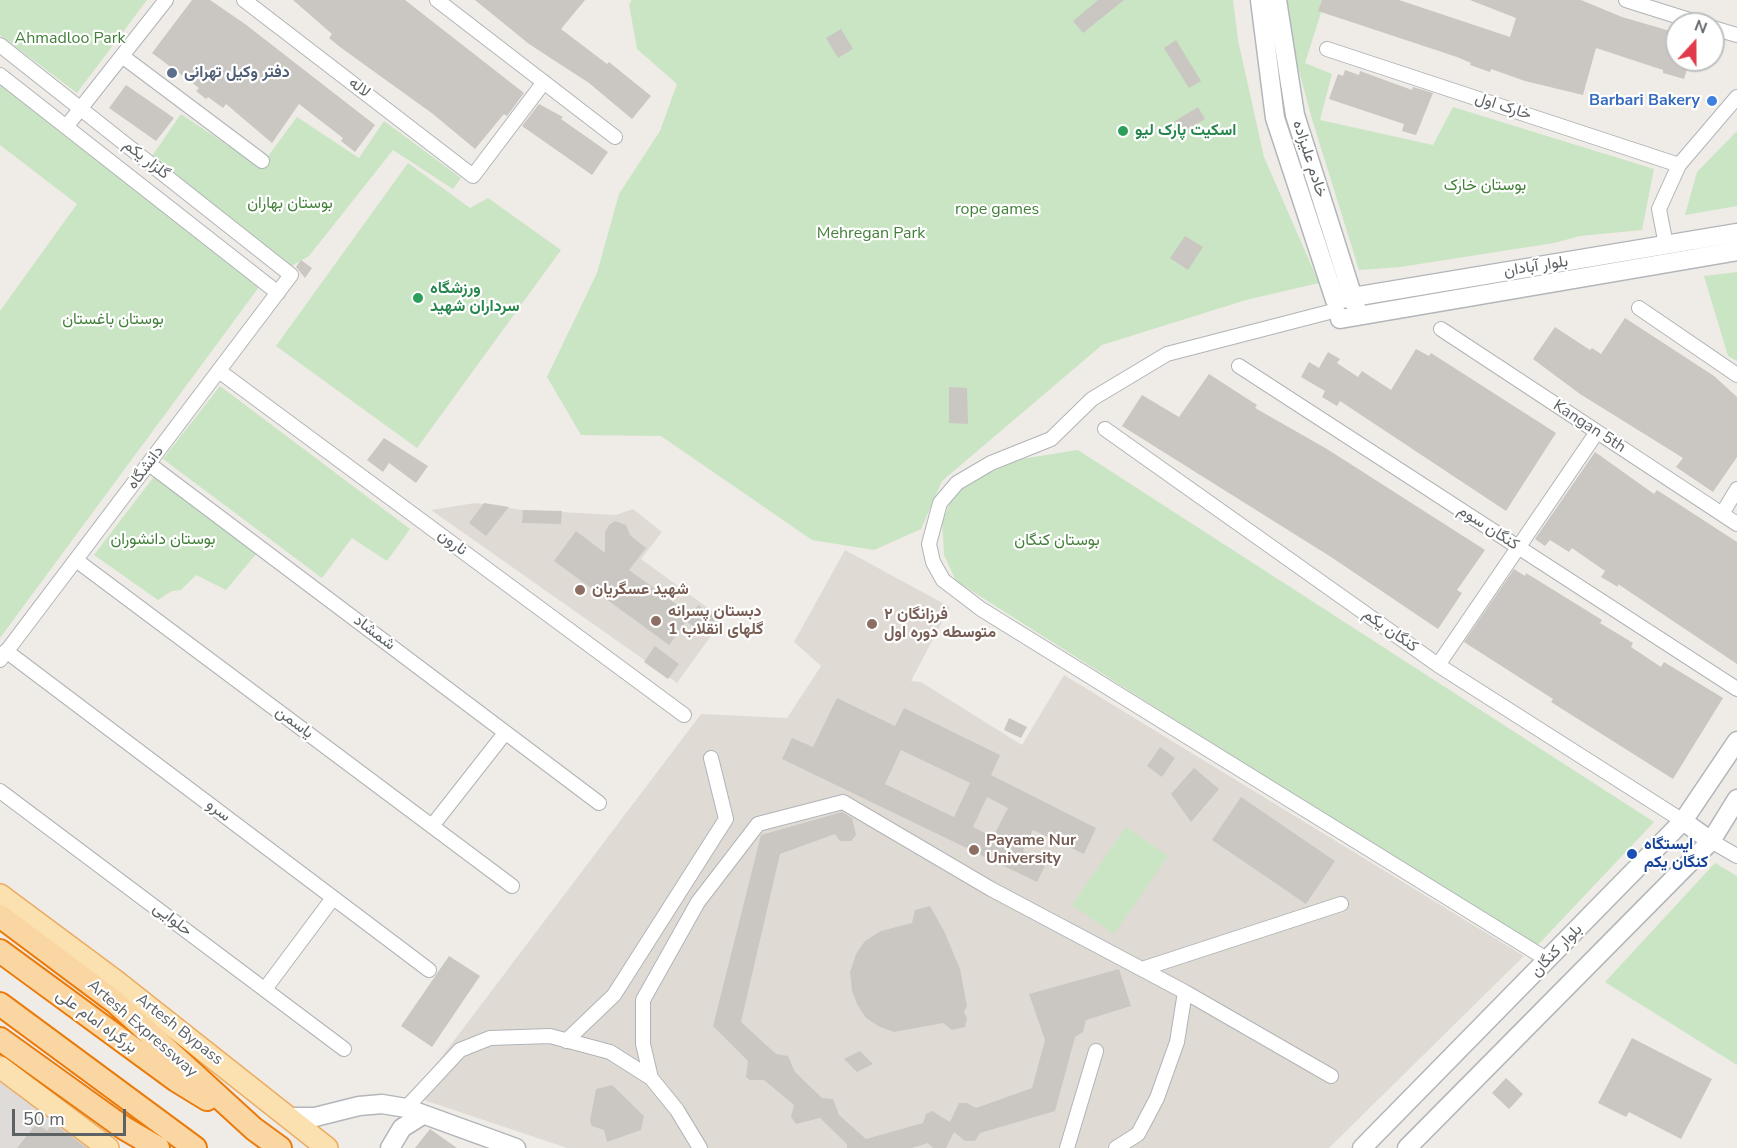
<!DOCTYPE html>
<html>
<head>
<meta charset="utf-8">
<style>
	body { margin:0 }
	#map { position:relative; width:1737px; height:1148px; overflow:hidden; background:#efebe6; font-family:"Nunito Sans",sans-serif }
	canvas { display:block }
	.north { position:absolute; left:1665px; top:12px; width:60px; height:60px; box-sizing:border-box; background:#fff; border:2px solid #bec0c1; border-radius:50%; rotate:21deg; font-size:16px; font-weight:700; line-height:24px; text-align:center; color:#5d6265 }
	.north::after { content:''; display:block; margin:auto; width:21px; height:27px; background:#e13a4b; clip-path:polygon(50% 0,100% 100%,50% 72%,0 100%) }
	.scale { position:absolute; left:12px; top:1109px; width:114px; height:27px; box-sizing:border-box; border:3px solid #5d6265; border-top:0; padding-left:8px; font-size:18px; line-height:21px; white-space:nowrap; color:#5d6265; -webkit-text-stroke:4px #fff; paint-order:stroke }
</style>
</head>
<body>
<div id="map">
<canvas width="1737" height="1148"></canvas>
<div class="north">N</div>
<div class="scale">50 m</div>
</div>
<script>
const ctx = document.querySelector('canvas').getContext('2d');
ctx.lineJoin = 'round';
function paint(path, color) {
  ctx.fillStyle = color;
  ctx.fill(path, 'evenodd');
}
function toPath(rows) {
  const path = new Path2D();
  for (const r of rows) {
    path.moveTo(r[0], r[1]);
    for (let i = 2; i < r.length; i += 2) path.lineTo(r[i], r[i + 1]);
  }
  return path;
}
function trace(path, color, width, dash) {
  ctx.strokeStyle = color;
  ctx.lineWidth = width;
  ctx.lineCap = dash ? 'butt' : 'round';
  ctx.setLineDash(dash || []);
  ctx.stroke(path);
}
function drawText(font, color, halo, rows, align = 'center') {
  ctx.font = font + ' "Nunito Sans",Vazirmatn,sans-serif';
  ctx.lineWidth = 4.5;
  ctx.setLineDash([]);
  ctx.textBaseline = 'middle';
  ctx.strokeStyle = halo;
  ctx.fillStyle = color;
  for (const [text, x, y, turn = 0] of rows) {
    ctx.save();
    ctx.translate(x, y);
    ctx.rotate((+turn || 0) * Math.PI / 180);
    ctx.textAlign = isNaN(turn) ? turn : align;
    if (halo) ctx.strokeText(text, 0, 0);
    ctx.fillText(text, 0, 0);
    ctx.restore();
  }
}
const industrial = toPath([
	[0,1079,94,1148,0,1148]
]);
const education = toPath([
	[475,503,523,510,616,515,633,509,662,532,641,559,723,619,677,683,431,510],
	[845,550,950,607,911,681,921,682,1022,745,1064,675,1524,956,1329,1148,567,1148,412,1096,701,714,787,718,821,666,794,642]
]);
const green = toPath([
	[0,0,147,0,77,93,0,35],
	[632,0,1233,0,1238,40,1264,157,1319,283,1246,300,1102,345,942,481,921,529,874,550,812,540,661,436,581,435,547,377,597,273,619,194,660,131,677,84,637,49,629,4],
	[1285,0,1325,0,1305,63,1332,74,1320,120,1433,145,1453,107,1654,169,1642,230,1580,236,1554,243,1400,267,1359,270,1312,119,1288,30],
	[0,83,259,287,0,638,0,311,77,204,0,145],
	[181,114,260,167,297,117,359,158,384,121,461,178,453,189,393,150,309,256,290,267,152,156],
	[1737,131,1737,206,1685,215,1697,172],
	[408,163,470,208,488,198,561,250,417,448,276,346],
	[1737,272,1737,361,1728,356,1704,276],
	[220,386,410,529,387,561,352,538,322,578,163,459],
	[1078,450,1654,822,1535,948,956,581,944,555,942,522,952,498,968,482,1021,459],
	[156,474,257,553,226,590,196,575,181,590,172,591,158,600,94,555],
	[1126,827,1168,856,1114,934,1072,905],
	[1715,863,1737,876,1737,1065,1605,982]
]);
const building = toPath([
	[192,0,210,0,245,24,375,125,355,152,341,141,343,138,299,104,272,143,226,104,223,108,208,97,206,99,196,91,199,88,152,53],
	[293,0,405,0,524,93,507,116,504,114,475,149,433,114,340,47,329,38,332,34],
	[475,0,585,0,561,29,607,64,609,62,651,96,632,119,589,83,529,44],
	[1098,0,1124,0,1083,33,1073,21],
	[1322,0,1399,0,1510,37,1516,18,1470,0,1581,0,1622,17,1677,33,1677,60,1690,60,1684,79,1663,73,1663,70,1596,48,1583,95,1525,81,1491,69,1490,72,1470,65,1471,63,1457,57,1318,11],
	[841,29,853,49,838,58,826,38],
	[1176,40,1201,81,1189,88,1164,48],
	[1345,70,1359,75,1360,71,1412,90,1413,87,1433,93,1416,135,1402,131,1404,124,1329,99,1338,74,1343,76],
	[126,85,174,118,156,141,109,108],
	[539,104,563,117,561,119,608,152,592,175,522,126],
	[1198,107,1205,119,1182,132,1175,121],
	[1185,236,1203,247,1188,270,1170,258],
	[301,260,312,268,305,278,296,267],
	[1625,318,1714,376,1737,397,1737,457,1713,492,1676,467,1683,458,1580,394,1533,359,1555,327,1590,350,1592,348,1601,354],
	[1416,349,1429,356,1431,353,1556,433,1506,511,1340,401,1337,406,1322,397,1325,391,1301,377,1309,362,1319,368,1328,352,1340,359,1337,363,1358,377,1362,371,1391,390],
	[1209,374,1257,405,1255,408,1327,449,1485,550,1457,590,1462,593,1438,629,1331,557,1122,426,1142,395,1179,417],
	[949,387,967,388,968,424,949,423],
	[384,438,428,466,416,483,389,463,383,472,367,460],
	[1595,452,1654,494,1657,490,1737,542,1737,664,1618,584,1618,587,1601,577,1605,571,1572,548,1569,552,1550,540,1545,546,1535,539],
	[484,503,509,507,486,536,469,523],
	[523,510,562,511,561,524,522,523],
	[615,521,626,525,630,535,646,548,629,570,691,615,669,645,554,561,576,531,605,553,605,532,609,525],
	[1514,569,1525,576,1526,573,1602,620,1600,623,1633,643,1631,647,1661,667,1664,662,1723,698,1673,779,1551,702,1553,699,1464,642],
	[698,605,716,617,705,634,687,622],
	[655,646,679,664,668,679,644,662],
	[837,698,895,726,904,708,1000,755,991,775,1096,828,1084,854,1033,830,1023,851,1047,862,1037,882,782,759,792,738,813,747],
	[901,750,970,783,954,817,885,784],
	[987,797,1008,808,993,837,973,827],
	[1009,718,1027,727,1021,738,1004,730],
	[1160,747,1175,758,1162,777,1147,766],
	[1194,768,1219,789,1191,822,1171,794],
	[1241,797,1335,861,1306,904,1212,840],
	[842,812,852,818,856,835,851,841,840,841,835,834,780,854,741,1022,776,1054,788,1056,795,1072,822,1098,833,1099,839,1115,866,1139,923,1123,926,1114,932,1111,950,1122,959,1103,967,1103,976,1108,1032,1088,1045,1040,1029,994,1119,969,1131,1006,1086,1020,1083,1032,1075,1037,1055,1111,980,1133,975,1141,965,1141,954,1132,946,1148,933,1148,928,1143,912,1148,847,1148,847,1144,820,1118,796,1124,791,1117,794,1105,764,1080,750,1080,746,1077,748,1061,713,1026,761,835],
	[930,906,944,931,960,969,967,1006,964,1012,967,1018,965,1027,952,1030,943,1023,894,1032,880,1027,866,1018,857,1004,852,991,850,972,856,954,865,941,881,931,912,923,915,910],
	[449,956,480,976,432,1047,401,1026],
	[1632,1038,1712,1079,1681,1139,1629,1112,1626,1117,1598,1103],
	[860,1051,873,1064,857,1072,844,1059],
	[1506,1078,1523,1094,1509,1109,1492,1093],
	[612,1085,644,1116,641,1130,607,1142,604,1130,592,1126,590,1121,596,1089],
	[37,1123,47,1131,53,1123,87,1148,17,1148],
	[430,1129,457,1148,415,1148]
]);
const minor = toPath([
	[244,0,473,176,544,82],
	[437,0,615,137],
	[1626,0,1702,24],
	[1713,28,1737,35],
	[0,45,291,275,0,660],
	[1327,49,1679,165],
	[122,56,262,161],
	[0,75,278,293],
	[66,127,166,0],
	[1666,245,1659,209,1679,165,1737,97],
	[1639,308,1737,375],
	[1337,310,1167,354,1092,399,1051,439,991,463,957,483,940,503,929,544,933,562,943,580,981,609,1548,960],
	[1441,329,1737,524],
	[1239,366,1737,689],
	[219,371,684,715],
	[1105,429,1438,665,1683,821],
	[149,464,599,803],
	[1722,514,1737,489],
	[76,560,512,886],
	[6,651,429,970],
	[1438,665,1597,432],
	[0,791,344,1049],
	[432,826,505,733],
	[1711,841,1737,856],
	[1142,969,1341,904],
	[265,989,333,898],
	[566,1041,614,995,726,819,711,758],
	[651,1078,643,1044,643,1000,698,902,758,824,843,802,991,889,1185,992,1331,1076],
	[406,1108,460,1050,490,1038,550,1036,610,1052,651,1078,677,1110,700,1148],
	[1067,1148,1096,1051],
	[1116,1148,1138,1134,1157,1098,1177,1042,1185,992]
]);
const secondary = toPath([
	[1260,0,1275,118,1335,300,1737,233],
	[1277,0,1295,115,1356,307],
	[1340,319,1737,251],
	[1683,821,1711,841],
	[286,1117,315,1117,359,1106,382,1104,406,1108,516,1148],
	[390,1148,402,1128,421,1116],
	[1362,1148,1683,821,1737,741],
	[1407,1148,1711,841,1737,799]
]);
const primary = toPath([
	[0,895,117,982,327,1148],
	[0,1067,108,1148]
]);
const trunk = toPath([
	[0,916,115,1002,254,1129,280,1148],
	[0,951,176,1080,207,1099],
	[0,1004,195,1148],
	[0,1039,124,1128,158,1148]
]);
const markers = [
	[172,73,6,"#5c6f8a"],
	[1712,101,6,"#3f7fe0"],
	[1123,131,6,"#2e9e5b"],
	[418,298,6,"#2e9e5b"],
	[580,590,6,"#8d6e63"],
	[656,621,6,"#8d6e63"],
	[872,624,6,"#8d6e63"],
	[974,850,6,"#8d6e63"],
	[1632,854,6,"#1a4fb4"]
];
const parkNames = [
	["Ahmadloo Park",70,39],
	["بوستان خارک",1485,186],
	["بوستان بهاران",290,204],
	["rope games",997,210],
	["Mehregan Park",871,234],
	["بوستان باغستان",113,320],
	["بوستان دانشوران",163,540],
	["بوستان کنگان",1057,541]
];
const serviceNames = [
	["دفتر وکیل تهرانی",184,73]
];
const streetNames = [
	["لاله",359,88,38],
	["خارک اول",1503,107,18],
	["خادم علیزاده",1309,159,72],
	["گلزار یکم",146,160,38],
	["بلوار آبادان",1536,267,-9],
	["Kangan 5th",1589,427,33],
	["دانشگاه",146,468,-53],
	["کنگان سوم",1488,528,33],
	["نارون",452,543,37],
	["کنگان یکم",1390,631,35],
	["شمشاد",374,633,37],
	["یاسمن",294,723,37],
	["سرو",218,811,37],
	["حلوایی",172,920,37],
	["بلوار کنگان",1557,951,-46],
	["بزرگراه امام علی",96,1022,36],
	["Artesh Expressway",142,1029,41],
	["Artesh Bypass",179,1030,38]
];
const shopNames = [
	["Barbari Bakery",1700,101]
];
const leisureNames = [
	["اسکیت پارک لیو",1135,131],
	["ورزشگاه",430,289],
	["سرداران شهید",430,307]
];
const educationNames = [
	["شهید عسگریان",592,590],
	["دبستان پسرانه",668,612],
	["گلهای انقلاب 1",668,630],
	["فرزانگان ۲",884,615],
	["متوسطه دوره اول",884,633],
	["Payame Nur",986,841],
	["University",986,859]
];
const transitNames = [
	["ایستگاه",1644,845],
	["کنگان یکم",1644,863]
];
paint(industrial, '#dedbd8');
paint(education, '#dfdbd4');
paint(green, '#cae5c4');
paint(building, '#cac6c2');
trace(minor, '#b1b4b7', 16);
trace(secondary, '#b2b6ba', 21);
trace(primary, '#ebac63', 24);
trace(trunk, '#ea7b0b', 26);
trace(minor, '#fff', 14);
trace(secondary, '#fff', 18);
trace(primary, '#fbe1af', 21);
trace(trunk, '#fad6a2', 22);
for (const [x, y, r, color] of markers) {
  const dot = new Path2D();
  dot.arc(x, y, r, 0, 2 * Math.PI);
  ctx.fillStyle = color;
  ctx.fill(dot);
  trace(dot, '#fff', 2);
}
drawText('16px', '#428139', '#fff', parkNames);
drawText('bold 16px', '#4e5e75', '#fff', serviceNames, 'left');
drawText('16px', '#5d6265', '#fff', streetNames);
drawText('bold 16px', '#366cbe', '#fff', shopNames, 'right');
drawText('bold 16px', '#27864d', '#fff', leisureNames, 'left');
drawText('bold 16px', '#785e54', '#fff', educationNames, 'left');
drawText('bold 16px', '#164399', '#fff', transitNames, 'left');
</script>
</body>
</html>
